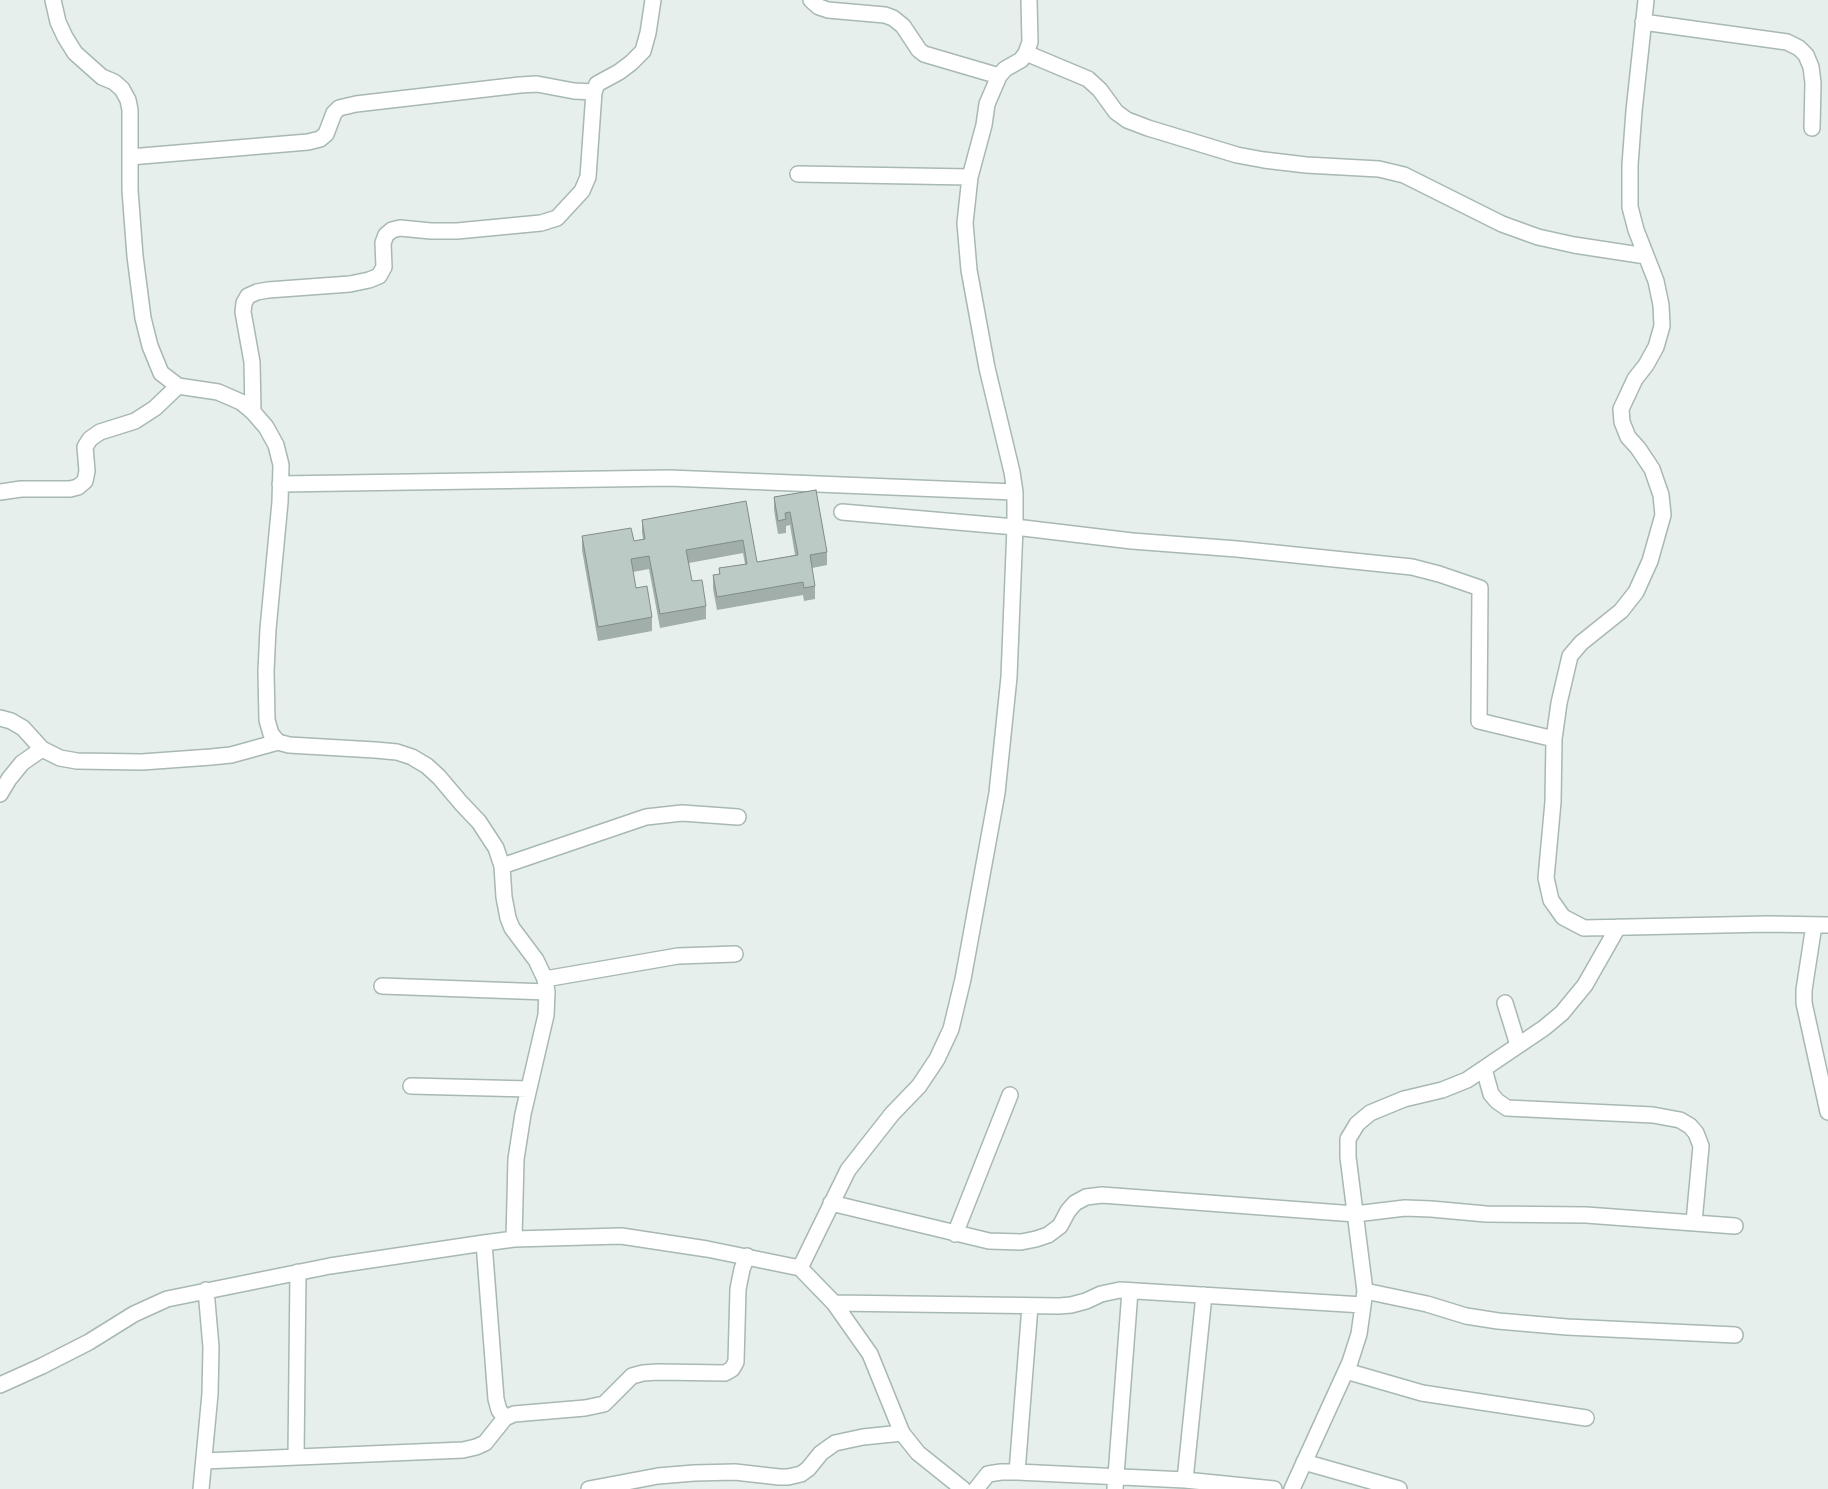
<!DOCTYPE html>
<html>
<head>
<meta charset="utf-8">
<style>
	body { margin:0 }
	canvas { display:block; background:#e6efeb }
</style>
</head>
<body>
<canvas width="1828" height="1489"></canvas>
<script>
const ctx = document.querySelector('canvas').getContext('2d');
ctx.lineJoin = 'round';
function toPath(rows) {
  const path = new Path2D();
  for (const r of rows) {
    path.moveTo(r[0], r[1]);
    for (let i = 2; i < r.length; i += 2) path.lineTo(r[i], r[i + 1]);
  }
  return path;
}
function trace(path, color, width, dash) {
  ctx.strokeStyle = color;
  ctx.lineWidth = width;
  ctx.lineCap = dash ? 'butt' : 'round';
  ctx.setLineDash(dash || []);
  ctx.stroke(path);
}
function paint(path, color) {
  ctx.fillStyle = color;
  ctx.fill(path, 'evenodd');
}
const minor = toPath([
	[53,0,58,22,65,37,75,53,102,77,114,82,122,89,128,100,130,110,130,190,135,256,143,318,150,346,161,373,178,386,218,392,241,402,253,412,266,427,276,445,281,465,280,502,268,629,266,671,267,720,271,734,278,742,289,745,375,750,397,752,412,757,427,766,439,777,461,803,479,822,496,848,502,866,504,897,508,918,512,928,536,960,545,979,547,992,546,1015,523,1114,516,1159,514,1239],
	[811,0,819,7,828,10,885,15,893,18,903,26,919,50,924,54,999,76],
	[1646,0,1634,111,1630,165,1630,207,1636,230,1656,281,1661,305,1662,326,1656,347,1646,365,1635,379,1621,409,1622,422,1628,437,1638,448,1652,469,1661,495,1663,515,1650,561,1636,592,1621,611,1581,643,1570,656,1559,703,1554,739,1553,802,1546,878,1551,900,1563,917,1584,928,1767,924,1828,925],
	[1643,22,1787,42,1799,48,1806,55,1811,67,1813,83,1812,128],
	[1026,53,1088,79,1100,90,1116,112,1127,120,1148,128,1237,155,1264,160,1306,165,1379,169,1404,175,1502,224,1538,237,1574,245,1646,256],
	[130,157,308,142,320,139,326,134,334,113,339,108,356,104,520,85,537,84,574,91,594,92],
	[798,174,970,177],
	[253,412,252,362,243,312,244,303,248,296,257,292,268,290,350,284,369,280,379,276,384,267,383,243,386,235,392,230,400,228,431,231,457,231,541,223,557,218,582,191,588,177,594,92,597,84,619,72,631,63,643,51,648,33,653,0],
	[280,484,669,478,1015,492],
	[0,492,21,489,70,489,78,487,85,481,87,471,85,447,90,439,100,432,135,421,155,408,178,386],
	[842,512,1015,527,1132,541,1237,549,1412,567,1439,574,1480,588,1479,721,1554,739],
	[0,718,11,721,23,728,42,749,60,758,77,761,142,762,211,757,231,755,278,742],
	[0,794,9,779,22,763,42,749],
	[502,866,646,817,682,813,738,817],
	[1814,925,1804,990,1804,1003,1828,1112],
	[545,979,678,956,735,954],
	[382,986,547,992],
	[1505,1003,1518,1045],
	[1484,1069,1491,1094,1497,1101,1507,1108,1653,1115,1680,1120,1690,1126,1696,1133,1701,1146,1694,1222],
	[411,1086,529,1089],
	[831,1203,989,1241,1021,1242,1036,1239,1048,1235,1060,1226,1068,1211,1075,1203,1086,1197,1102,1195,1355,1214,1405,1208,1431,1209,1486,1214,1586,1215,1735,1226],
	[955,1234,1010,1095],
	[484,1243,496,1399,499,1410,505,1418],
	[800,1268,848,1170,892,1114,919,1086,937,1059,951,1029,963,979,997,793,1009,677,1015,527,1015,492,1012,472,987,368,969,270,965,223,970,177,984,125,987,104,999,76,1005,69,1021,60,1026,53,1030,42,1029,0],
	[1365,1291,1427,1304,1466,1316,1498,1321,1567,1327,1735,1335],
	[834,1303,1059,1306,1071,1305,1086,1301,1101,1294,1120,1290,1363,1305],
	[1346,1371,1422,1393,1586,1418],
	[0,1385,42,1366,89,1342,134,1314,167,1299,330,1266,484,1243,514,1239,621,1236,707,1249,800,1268,834,1303,870,1354,902,1433,918,1453,963,1489],
	[296,1457,298,1272],
	[204,1461,463,1450,476,1447,485,1443,505,1418,514,1414,585,1408,604,1404,632,1376,643,1373,658,1372,725,1373,732,1369,736,1362,738,1289,742,1269,747,1256],
	[1304,1462,1399,1489],
	[1017,1472,1030,1306],
	[1185,1480,1204,1295],
	[201,1489,210,1394,211,1347,206,1290],
	[589,1489,658,1476,694,1473,735,1472,779,1477,788,1477,801,1474,808,1469,821,1453,835,1443,863,1437,902,1433],
	[976,1489,988,1474,1001,1472,1017,1472,1185,1480,1274,1489],
	[1115,1489,1130,1291],
	[1292,1489,1350,1362,1359,1334,1365,1291,1348,1157,1348,1139,1357,1124,1370,1113,1404,1099,1442,1090,1467,1080,1544,1028,1562,1013,1585,985,1618,927]
]);
const wall = toPath([
	[816,490,827,552,827,565,812,568,815,586,815,599,804,601,803,595,717,610,713,589,713,575,719,574,719,568,745,564,743,553,689,563,692,581,706,606,706,619,660,628,649,569,633,572,636,588,652,617,652,631,598,641,582,550,582,536,634,541,643,539,642,533,642,520,746,501,757,562,795,555,790,525,786,526,786,533,778,534,774,510,774,497]
]);
const building = toPath([
	[816,490,827,552,810,555,815,586,804,588,803,582,717,597,713,575,720,574,719,568,747,564,743,540,686,550,692,581,702,580,706,606,660,614,649,556,631,559,636,588,647,586,652,617,598,627,582,536,631,528,634,541,645,539,642,520,746,501,757,562,798,555,790,512,785,513,786,519,778,521,774,497,816,490]
]);
trace(minor, '#a8b8b2', 18);
trace(minor, '#fff', 15);
paint(wall, '#a1aea9');
paint(building, '#bbcac4');
trace(building, '#838d89', 1);
</script>
</body>
</html>
